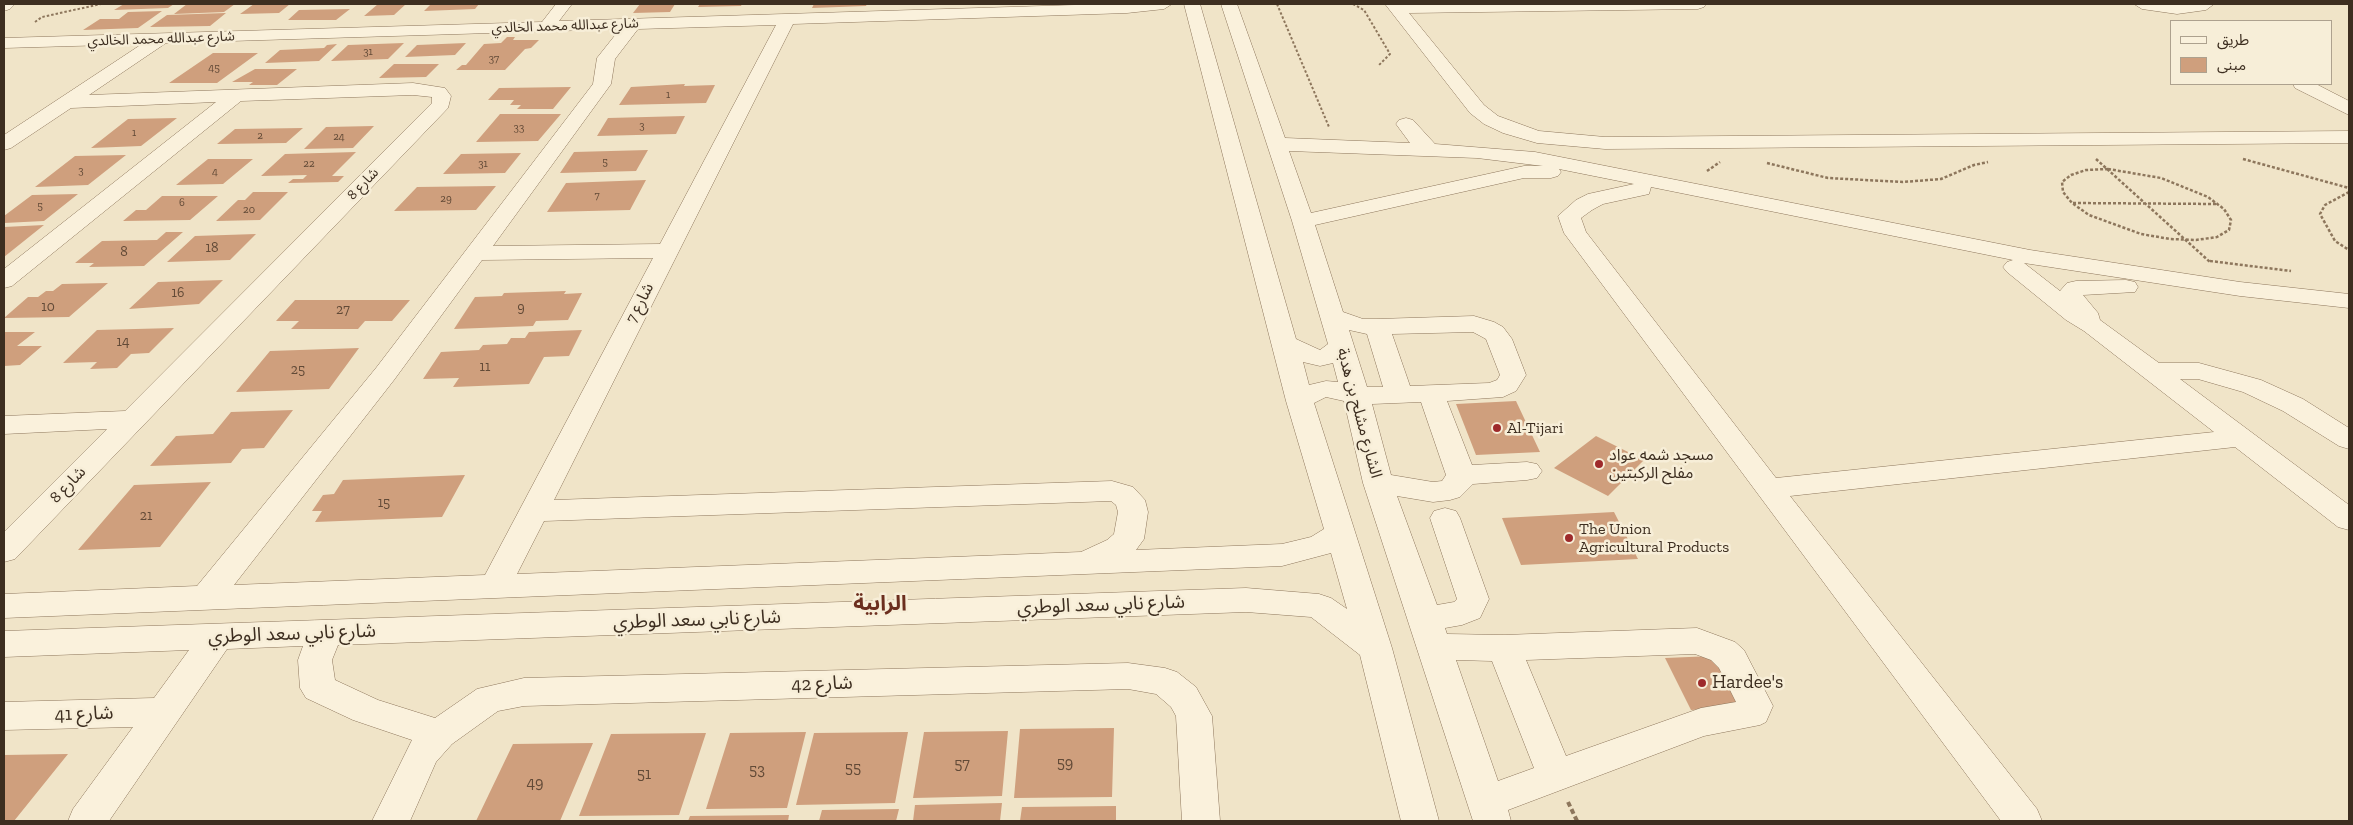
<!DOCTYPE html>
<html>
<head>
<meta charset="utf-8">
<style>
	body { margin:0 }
	#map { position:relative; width:2353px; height:825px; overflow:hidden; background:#f0e4c8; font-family:"Zilla Slab","Noto Sans Arabic",serif }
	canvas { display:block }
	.frame { position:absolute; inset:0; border:5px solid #3d2e20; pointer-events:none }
	.legend { position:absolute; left:2170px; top:20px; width:162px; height:65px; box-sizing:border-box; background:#f7eed8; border:1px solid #ada18e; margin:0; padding:6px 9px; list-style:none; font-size:15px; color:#3d2e20 }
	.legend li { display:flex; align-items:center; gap:10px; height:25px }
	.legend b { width:25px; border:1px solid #ada18e }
</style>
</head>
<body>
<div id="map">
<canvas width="2353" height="825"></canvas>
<div class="frame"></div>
<ul class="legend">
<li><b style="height:6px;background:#faf1dc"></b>طريق</li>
<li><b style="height:14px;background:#cf9f7d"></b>مبنى</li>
</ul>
</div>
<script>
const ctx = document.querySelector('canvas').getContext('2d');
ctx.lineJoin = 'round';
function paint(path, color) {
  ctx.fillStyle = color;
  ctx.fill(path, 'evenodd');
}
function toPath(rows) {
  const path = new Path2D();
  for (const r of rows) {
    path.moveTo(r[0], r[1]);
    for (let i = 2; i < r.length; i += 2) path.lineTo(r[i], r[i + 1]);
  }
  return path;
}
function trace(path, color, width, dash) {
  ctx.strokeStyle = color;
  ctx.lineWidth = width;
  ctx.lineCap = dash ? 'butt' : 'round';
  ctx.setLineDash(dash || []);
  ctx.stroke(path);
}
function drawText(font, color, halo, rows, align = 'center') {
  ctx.font = font + ' "Zilla Slab","Noto Sans Arabic",serif';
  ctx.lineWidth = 5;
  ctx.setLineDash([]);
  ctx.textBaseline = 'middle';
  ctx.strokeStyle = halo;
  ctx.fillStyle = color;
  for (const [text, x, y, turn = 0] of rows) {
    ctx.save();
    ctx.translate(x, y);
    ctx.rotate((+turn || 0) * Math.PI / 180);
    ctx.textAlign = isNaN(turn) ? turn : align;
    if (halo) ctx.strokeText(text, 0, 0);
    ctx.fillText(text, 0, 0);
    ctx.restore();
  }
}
const building = toPath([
	[124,4,174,4,168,8,114,10],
	[187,4,235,4,224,12,174,14],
	[254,4,290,4,279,13,240,14],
	[378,4,406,4,394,15,364,16],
	[431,4,479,4,475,9,424,11],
	[640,4,675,4,670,12,633,13],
	[700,4,742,4,741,6,698,7],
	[814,4,867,4,866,6,812,8],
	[350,9,336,20,288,20,299,10],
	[162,11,138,28,83,30,100,19,119,19,128,12],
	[226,13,210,26,150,27,167,15],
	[507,37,515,37,513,40,539,40,531,48,525,49,505,70,456,70,462,65,466,65,484,44,501,43],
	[404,43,388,59,331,61,348,45],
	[466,43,455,55,405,57,417,45],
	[337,44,319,61,265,63,280,50,324,48,327,45],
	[213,53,258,53,217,83,169,83],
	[394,64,439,64,426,77,379,78],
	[255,69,297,69,277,85,249,85,253,82,232,82],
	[685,84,684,86,715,85,706,103,619,105,631,87],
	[571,87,553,109,517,109,521,105,510,105,514,100,488,100,499,88],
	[500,114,561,114,538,141,476,142],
	[685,116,676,134,597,136,608,118],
	[177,118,141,146,91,148,128,119],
	[374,126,353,148,304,149,326,127],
	[303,128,286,143,217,144,235,129],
	[648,150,636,171,560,173,574,152],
	[356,152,332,176,344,176,338,182,288,183,293,179,303,179,307,175,261,176,285,154],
	[521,153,505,173,443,174,461,154],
	[126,155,88,185,35,187,75,156],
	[208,159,253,159,223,184,176,185],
	[646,180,630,210,547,212,566,183],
	[496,186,476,210,394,211,417,187],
	[253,192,288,192,260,220,216,221,238,200,245,200],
	[78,194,44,221,4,223,4,216,32,195],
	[162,196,218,196,190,220,123,221,136,210,146,210],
	[44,225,4,257,4,227],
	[166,232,183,232,144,266,89,267,94,263,75,263,102,241,157,240],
	[256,234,230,260,167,262,195,236],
	[223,280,199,304,129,309,158,282],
	[108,283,69,317,4,318,28,297,38,297,46,291,53,291,62,284],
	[566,291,564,294,582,293,568,320,536,321,533,326,454,329,475,297,502,296,504,293],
	[295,300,410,300,392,321,365,321,358,329,291,329,299,321,276,321],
	[174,328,149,353,131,354,117,368,90,369,97,362,63,363,97,330],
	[582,330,569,356,544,357,529,384,453,387,459,378,423,379,441,352,479,350,483,345,507,344,511,338,525,338,529,332],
	[4,332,35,332,17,346,42,346,20,365,4,366],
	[359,348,329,389,236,392,270,351],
	[1516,401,1540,452,1476,455,1456,404],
	[293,410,264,448,242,449,231,463,150,466,176,436,213,434,231,412],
	[1596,436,1644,460,1608,496,1554,468],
	[465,475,442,517,315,522,322,511,312,511,323,495,334,494,343,480],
	[211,482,160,547,78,550,134,485],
	[1614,512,1638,559,1521,565,1502,518],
	[1713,656,1740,707,1691,710,1665,658],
	[1114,728,1112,797,1014,798,1020,729],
	[1008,731,1002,796,913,798,924,732],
	[806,732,787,808,706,809,730,733],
	[908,732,895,803,796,805,814,733],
	[706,733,679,815,579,816,611,734],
	[593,743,560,821,476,821,513,744],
	[68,754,14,821,4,821,4,755],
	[1002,803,1000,821,913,821,915,805],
	[1116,806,1116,821,1020,821,1022,807],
	[899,809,896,821,819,821,822,810],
	[789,815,788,821,688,821,690,816]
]);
const pathFar2 = toPath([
	[1277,4,1329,127],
	[1353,4,1364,10,1390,54,1379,65],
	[35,22,42,17,101,4]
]);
const pathFar1 = toPath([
	[2096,159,2210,262],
	[2243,159,2349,188],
	[1767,163,1828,178,1903,182,1941,179,1974,165,1988,162],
	[2108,169,2161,178,2208,197,2224,209,2231,220,2229,230,2217,237,2196,240,2170,239,2141,234,2089,215,2072,203,2063,192,2062,182,2071,175,2086,170,2108,169],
	[1707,171,1720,162],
	[2349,192,2325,205,2320,214,2335,241,2349,250],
	[2073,203,2217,204],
	[2210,261,2291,271]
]);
const path = toPath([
	[1568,802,1577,821]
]);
const minor = toPath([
	[4,4,15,4,10,9,4,11,4,4],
	[556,4,572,4,559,21,1107,4,1172,4,1164,9,1127,13,793,24,554,500,1112,481,1133,487,1145,500,1148,512,1144,539,1136,550,1282,544,1311,537,1324,529,1286,401,1184,4,1200,4,1296,339,1320,350,1328,344,1292,221,1221,4,1237,4,1285,138,1410,143,1396,124,1399,120,1406,118,1413,120,1435,144,1535,152,2030,250,2240,282,2349,294,2349,308,2240,296,2024,263,2060,291,2067,283,2076,281,2126,280,2135,282,2138,287,2135,292,2083,295,2098,313,2100,320,2159,363,2199,363,2261,380,2303,399,2349,428,2349,449,2339,446,2283,411,2243,392,2198,379,2180,379,2349,505,2349,530,2338,527,2235,447,1790,496,2037,809,2042,821,2001,821,1564,233,1558,216,1576,200,1588,194,1634,184,1559,169,1561,172,1558,176,1551,178,1524,178,1315,225,1343,312,1363,319,1377,319,1474,316,1494,322,1503,327,1512,339,1526,375,1516,391,1503,397,1447,401,1472,465,1527,462,1537,464,1542,471,1537,478,1527,480,1473,484,1460,497,1450,500,1433,502,1397,496,1437,605,1454,602,1457,599,1430,518,1434,511,1445,508,1456,511,1460,518,1489,599,1480,618,1462,625,1445,628,1447,634,1504,635,1697,628,1735,642,1744,650,1773,706,1766,722,1760,725,1704,736,1508,810,1511,821,1473,821,1363,483,1344,401,1326,397,1314,403,1392,648,1439,821,1401,821,1360,655,1311,617,1246,612,338,645,332,660,335,680,378,700,435,718,477,689,524,678,1128,663,1165,668,1177,672,1196,687,1212,716,1220,821,1182,821,1176,716,1171,707,1156,694,1128,689,524,706,498,711,452,744,436,762,410,821,372,821,412,740,353,720,306,698,300,688,298,660,303,646,227,649,109,821,68,821,73,809,133,727,4,730,4,702,154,698,189,650,4,657,4,631,1246,588,1319,594,1331,598,1347,609,1331,553,1282,566,4,618,4,594,197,586,376,368,593,84,597,58,620,29,166,43,89,95,413,83,445,88,451,96,448,108,15,559,4,562,4,532,107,429,4,434,4,416,125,411,432,103,432,97,413,95,241,101,12,286,4,288,4,269,216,102,71,108,11,148,4,150,4,135,142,44,4,48,4,38,542,22,556,4],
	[776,25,660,244,493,246,611,84,615,59,638,29,776,25],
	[1289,151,1477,158,1543,166,1524,166,1311,213,1289,151],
	[1651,187,2013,260,2007,262,2003,267,2007,272,2066,320,2084,331,2214,432,1776,478,1586,232,1581,218,1592,210,1603,204,1649,194,1651,187],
	[653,258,485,575,234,585,394,380,482,260,653,258],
	[1349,330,1367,334,1383,387,1367,387,1349,330],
	[1473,332,1486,339,1500,375,1497,380,1489,383,1410,386,1392,334,1473,332],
	[1303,362,1320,366,1333,363,1338,382,1326,381,1309,385,1303,362],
	[1421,402,1446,475,1442,481,1433,482,1391,475,1372,404,1421,402],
	[1111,501,1116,505,1118,512,1114,534,1107,540,1081,552,517,574,544,521,1111,501],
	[1695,654,1711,660,1719,668,1736,702,1701,708,1566,756,1526,660,1695,654],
	[1456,660,1492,661,1534,768,1498,781,1456,660],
	[1385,4,1706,4,1704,7,1698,9,1409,13,1484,105,1498,116,1539,131,1605,137,2349,131,2349,143,1605,149,1537,143,1503,133,1484,124,1470,113,1385,4],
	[2134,4,2214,4,2206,10,2177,14,2142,9,2134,4],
	[2293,84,2316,84,2349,101,2349,115,2295,88,2293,84]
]);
const markers = [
	[1497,428,5,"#9e2a2b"],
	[1599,464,5,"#9e2a2b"],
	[1569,538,5,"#9e2a2b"],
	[1702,683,5,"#9e2a2b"]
];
const farNumbernames = [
	["31",368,52],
	["37",494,59],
	["45",214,68],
	["1",668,95],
	["3",642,126],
	["33",519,128],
	["1",134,133],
	["2",260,136],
	["24",339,137],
	["5",605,162],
	["22",309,164],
	["31",483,164],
	["3",81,171],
	["4",215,172],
	["7",597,196],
	["29",446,199],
	["6",182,203],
	["5",40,206],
	["20",249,210]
];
const farStreetnames = [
	["شارع عبدالله محمد الخالدي",565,26,-2],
	["شارع عبدالله محمد الخالدي",161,39,-2],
	["شارع 8",363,184,-46]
];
const numberNames = [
	["18",212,248],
	["8",124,252],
	["16",178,293],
	["10",48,307],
	["9",521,308],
	["27",343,310],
	["14",123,342],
	["11",485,367],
	["25",298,370],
	["15",384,503],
	["21",146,516]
];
const streetNames = [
	["شارع 7",640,303,-63],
	["الشارع مشلح بن هدبة",1359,413,75],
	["شارع 8",68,485,-46]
];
const poiNames = [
	["Al-Tijari",1507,428],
	["مسجد شمه عواد",1609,455],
	["مفلح الركبتين",1609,473],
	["The Union",1579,529],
	["Agricultural Products",1579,547]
];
const nearNumbernames = [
	["59",1065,763],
	["57",962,764],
	["55",853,768],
	["53",757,770],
	["51",644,774],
	["49",535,783]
];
const nearStreetnames = [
	["شارع نابي سعد الوطري",1101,605,-2],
	["شارع نابي سعد الوطري",697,620,-2],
	["شارع نابي سعد الوطري",292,634,-2],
	["شارع 42",822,684,-2],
	["شارع 41",84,714,-2]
];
const nearPoinames = [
	["Hardee's",1712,683]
];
const districtNames = [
	["الرابية",880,604]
];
paint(building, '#cf9f7d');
trace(minor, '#8d765c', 1);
trace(pathFar2, '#8d765c', 2, [2.5, 2]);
trace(pathFar1, '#8d765c', 2.5, [3, 2]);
trace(path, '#8d765c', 4, [5, 3]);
paint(minor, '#faf1dc');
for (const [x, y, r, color] of markers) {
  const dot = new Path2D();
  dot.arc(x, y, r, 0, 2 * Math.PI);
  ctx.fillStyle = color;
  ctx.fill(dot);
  trace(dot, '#f7eed8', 2);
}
drawText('11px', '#624a37', null, farNumbernames);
drawText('14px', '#3d2e20', '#f7eed8', farStreetnames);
drawText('14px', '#624a37', null, numberNames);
drawText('16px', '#3d2e20', '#f7eed8', streetNames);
drawText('16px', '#3d2e20', '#f7eed8', poiNames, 'left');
drawText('16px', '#624a37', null, nearNumbernames);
drawText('19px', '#3d2e20', '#f7eed8', nearStreetnames);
drawText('19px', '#3d2e20', '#f7eed8', nearPoinames, 'left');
drawText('bold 21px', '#6b2e1e', '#f7eed8', districtNames);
</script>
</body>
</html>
